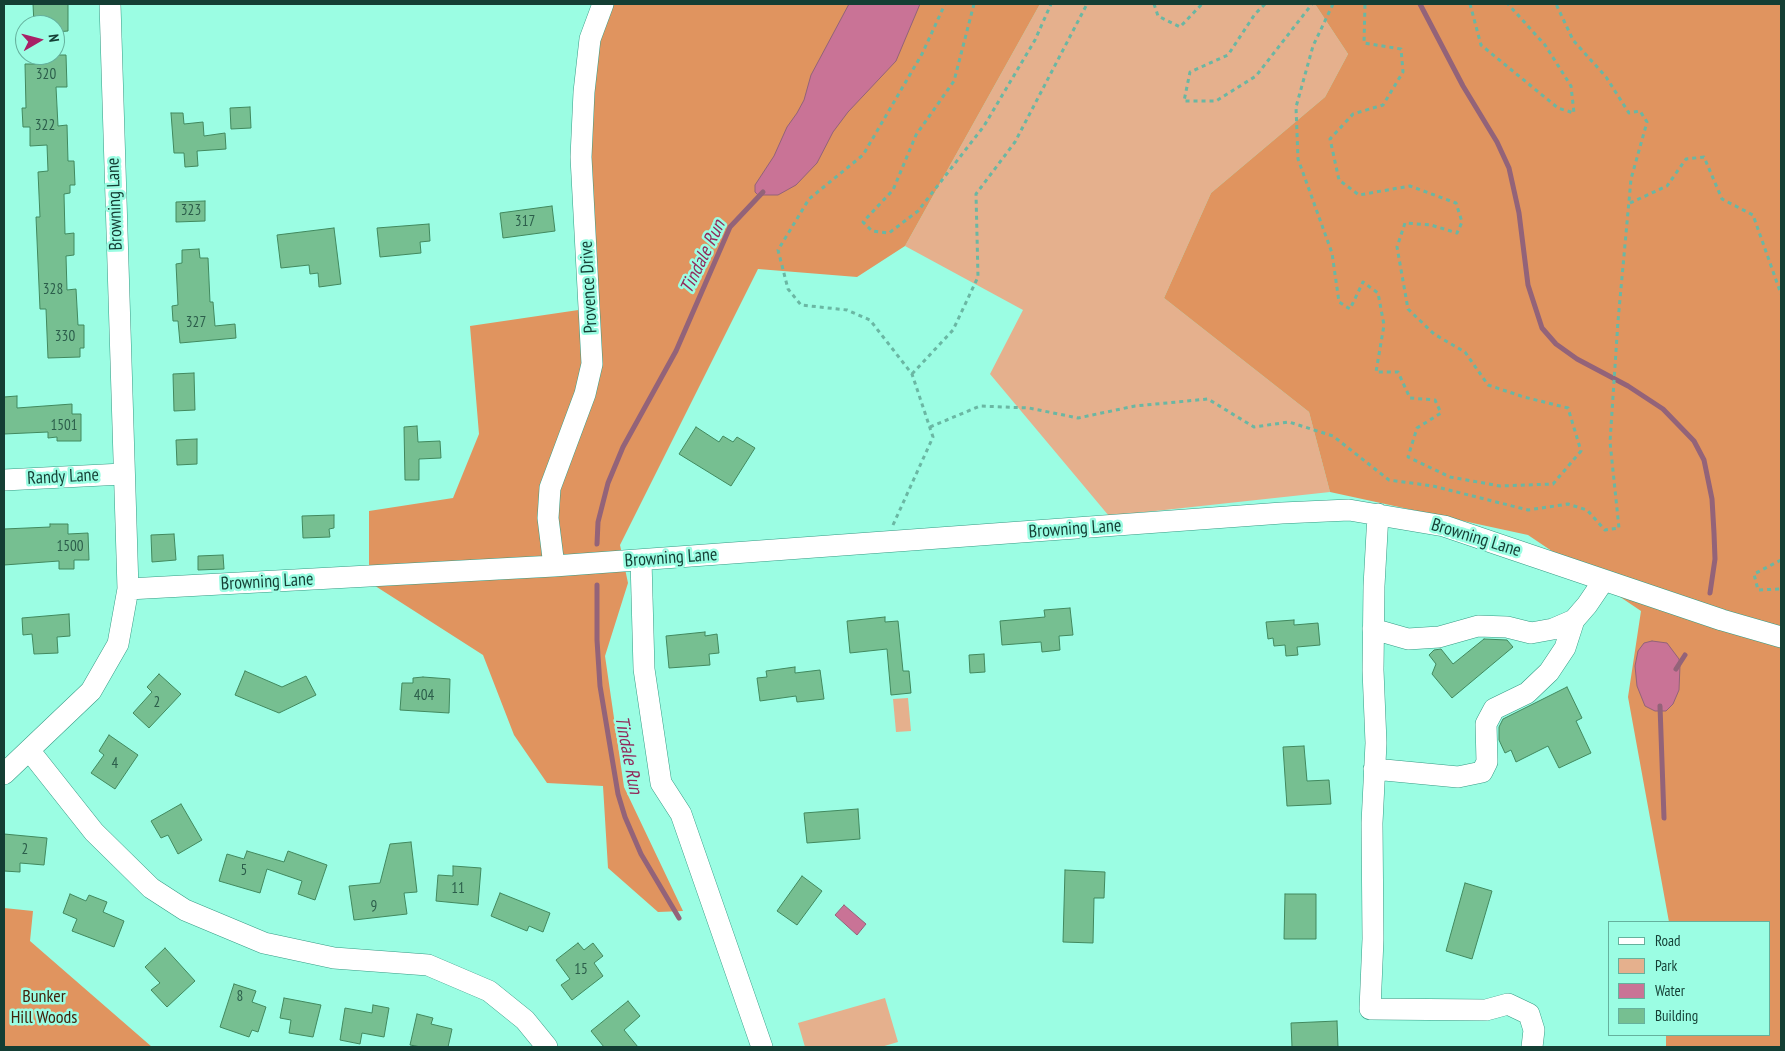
<!DOCTYPE html>
<html>
<head>
<meta charset="utf-8">
<style>
	body { margin:0 }
	#map { position:relative; width:1785px; height:1051px; overflow:hidden; background:#9bfde3; font-family:"PT Sans Narrow",sans-serif }
	canvas { display:block }
	.frame { position:absolute; inset:0; border:5px solid #143e34; pointer-events:none }
	.legend { position:absolute; left:1608px; top:921px; width:162px; height:115px; box-sizing:border-box; background:#9bfde3; border:1px solid #65b19d; margin:0; padding:6px 9px; list-style:none; font-size:15px; color:#143e34 }
	.legend li { display:flex; align-items:center; gap:10px; height:25px }
	.legend b { width:25px; border:1px solid #65b19d }
	.north { position:absolute; left:15px; top:15px; width:50px; height:50px; box-sizing:border-box; background:#9bfde3; border:1px solid #65b19d; border-radius:50%; rotate:82deg; font-size:14px; font-weight:700; line-height:20px; text-align:center; color:#143e34 }
	.north::after { content:''; display:block; margin:auto; width:18px; height:22px; background:#a82066; clip-path:polygon(50% 0,100% 100%,50% 72%,0 100%) }
</style>
</head>
<body>
<div id="map">
<canvas width="1785" height="1051"></canvas>
<div class="frame"></div>
<ul class="legend">
<li><b style="height:6px;background:#fff"></b>Road</li>
<li><b style="height:14px;background:#e5b08d"></b>Park</li>
<li><b style="height:14px;background:#c97396"></b>Water</li>
<li><b style="height:14px;background:#76bf91"></b>Building</li>
</ul>
<div class="north">N</div>
</div>
<script>
const ctx = document.querySelector('canvas').getContext('2d');
ctx.lineJoin = 'round';
function paint(path, color) {
  ctx.fillStyle = color;
  ctx.fill(path, 'evenodd');
}
function toPath(rows) {
  const path = new Path2D();
  for (const r of rows) {
    path.moveTo(r[0], r[1]);
    for (let i = 2; i < r.length; i += 2) path.lineTo(r[i], r[i + 1]);
  }
  return path;
}
function trace(path, color, width, dash) {
  ctx.strokeStyle = color;
  ctx.lineWidth = width;
  ctx.lineCap = dash ? 'butt' : 'round';
  ctx.setLineDash(dash || []);
  ctx.stroke(path);
}
function drawText(font, color, halo, rows, align = 'center') {
  ctx.font = font + ' "PT Sans Narrow",sans-serif';
  ctx.lineWidth = 5;
  ctx.setLineDash([]);
  ctx.textBaseline = 'middle';
  ctx.strokeStyle = halo;
  ctx.fillStyle = color;
  for (const [text, x, y, turn = 0] of rows) {
    ctx.save();
    ctx.translate(x, y);
    ctx.rotate((+turn || 0) * Math.PI / 180);
    ctx.textAlign = isNaN(turn) ? turn : align;
    if (halo) ctx.strokeText(text, 0, 0);
    ctx.fillText(text, 0, 0);
    ctx.restore();
  }
}
const green = toPath([
	[1040,4,1315,4,1348,54,1325,97,1211,193,1164,298,1309,412,1330,492,1109,516,990,374,1023,310,905,246],
	[908,698,911,731,896,732,893,699],
	[885,998,898,1042,881,1047,805,1047,798,1023]
]);
const forest = toPath([
	[606,4,1040,4,905,246,857,277,758,269,620,545,628,583,605,656,624,787,683,911,658,912,608,868,603,786,547,783,514,735,483,655,369,582,369,511,453,498,479,434,470,326,592,308,590,30],
	[1315,4,1781,4,1781,1047,1666,1047,1666,1035,1769,1035,1769,922,1669,922,1628,697,1641,611,1528,535,1330,492,1309,412,1164,298,1211,193,1325,97,1348,54],
	[4,908,33,911,30,941,152,1047,4,1047]
]);
const water = toPath([
	[849,4,920,4,896,61,848,112,833,132,817,163,796,185,778,195,758,195,755,192,755,185,774,156,787,127,797,113,804,100,811,75,849,4],
	[1652,641,1667,643,1679,659,1680,665,1679,690,1673,704,1666,711,1655,711,1645,706,1637,686,1635,666,1638,651,1644,643,1652,641],
	[844,905,866,924,857,935,835,915,844,905]
]);
const stream = toPath([
	[1420,4,1463,86,1497,142,1509,168,1519,213,1528,285,1542,328,1556,344,1577,359,1628,386,1663,409,1694,441,1704,460,1712,499,1714,533,1715,559,1710,593],
	[597,544,598,522,608,483,623,447,676,351,730,227,763,192],
	[597,585,597,640,600,686,618,794,625,817,641,854,679,918],
	[1676,669,1685,655],
	[1660,706,1664,818]
]);
const building = toPath([
	[33,4,68,4,68,31,55,32,55,25,34,24,33,4],
	[44,55,66,55,67,87,56,87,58,126,67,125,68,161,74,161,75,185,70,185,70,193,64,194,65,234,74,233,74,255,66,256,67,290,76,289,78,325,84,325,84,348,80,348,80,357,48,358,46,309,40,309,36,217,40,217,38,172,48,171,47,145,30,146,30,127,23,127,22,108,26,108,25,64,44,64,44,55],
	[250,107,251,128,231,129,230,108,250,107],
	[171,113,183,113,184,124,203,122,204,136,225,133,226,149,197,151,198,166,185,167,184,153,174,153,171,113],
	[205,201,205,221,176,222,176,202,205,201],
	[552,206,555,231,503,238,500,213,552,206],
	[429,224,430,241,420,242,421,253,380,257,377,228,429,224],
	[334,228,341,284,319,287,318,273,310,274,309,265,281,268,277,235,334,228],
	[199,249,200,258,208,258,210,302,213,302,215,326,235,324,236,338,180,343,178,321,173,321,172,306,178,305,176,264,182,263,182,250,199,249],
	[194,373,195,410,174,411,173,374,194,373],
	[17,396,17,408,72,404,72,414,81,414,81,441,57,441,57,437,48,438,48,432,4,434,4,397,17,396],
	[417,426,418,442,440,441,441,458,419,459,419,480,405,480,404,427,417,426],
	[696,427,719,442,723,436,733,442,737,437,755,448,731,486,679,454,696,427],
	[197,439,197,464,177,465,176,440,197,439],
	[334,515,334,528,329,529,330,537,303,538,302,516,334,515],
	[50,524,68,524,68,534,88,533,89,560,74,560,74,569,59,569,59,561,4,565,4,529,50,527,50,524],
	[174,534,176,560,152,562,151,535,174,534],
	[223,555,224,569,198,570,198,556,223,555],
	[1070,608,1073,635,1059,636,1060,650,1042,652,1041,642,1002,645,1000,621,1045,617,1044,610,1070,608],
	[69,614,70,636,57,637,58,653,34,654,32,634,23,635,22,618,69,614],
	[885,617,885,622,898,621,903,671,909,671,911,693,891,695,887,649,850,653,847,621,885,617],
	[1294,620,1294,625,1318,623,1320,645,1297,647,1298,655,1286,656,1285,645,1274,646,1273,638,1268,639,1266,622,1294,620],
	[705,632,705,636,717,634,719,653,709,654,710,665,669,668,666,636,705,632],
	[1484,639,1507,640,1513,647,1452,698,1432,674,1436,664,1429,655,1434,650,1441,649,1453,664,1484,639],
	[984,654,985,672,970,673,969,655,984,654],
	[795,667,795,673,820,670,824,699,797,702,796,696,760,701,757,678,767,677,766,671,795,667],
	[245,671,282,687,306,676,316,695,279,713,235,695,245,671],
	[159,674,181,694,149,728,133,713,152,692,147,687,159,674],
	[423,677,450,679,449,713,400,710,402,683,413,683,413,678,423,677],
	[1567,687,1582,718,1576,721,1591,753,1559,768,1548,746,1516,762,1511,750,1505,753,1499,740,1499,727,1503,719,1567,687],
	[109,735,138,755,115,789,91,773,104,755,99,751,109,735],
	[1304,746,1307,781,1329,780,1331,804,1287,806,1283,747,1304,746],
	[181,804,202,840,178,854,168,835,161,838,151,821,181,804],
	[858,809,860,839,807,843,804,813,858,809],
	[4,834,47,838,44,865,20,863,20,872,4,871,4,834],
	[411,842,417,892,404,893,407,914,354,920,349,886,380,883,390,844,411,842],
	[247,851,284,862,288,851,327,865,315,900,298,894,302,881,267,869,260,893,219,881,227,854,244,859,247,851],
	[453,866,481,868,478,905,436,901,438,875,453,876,453,866],
	[1065,870,1105,872,1104,898,1094,898,1093,943,1063,942,1065,870],
	[802,876,822,891,797,925,777,911,802,876],
	[1465,883,1492,891,1472,959,1446,951,1465,883],
	[500,893,550,913,543,932,529,926,527,931,491,916,500,893],
	[70,894,86,901,89,895,107,902,103,912,124,921,114,947,72,931,77,919,63,913,70,894],
	[1285,894,1316,894,1316,939,1284,939,1285,894],
	[578,943,584,950,593,943,603,956,594,963,603,976,572,1000,561,985,570,979,556,960,578,943],
	[165,948,195,981,167,1007,151,990,160,983,145,967,165,948],
	[234,984,256,991,252,1002,266,1007,258,1032,252,1030,249,1037,220,1027,234,984],
	[284,998,321,1005,313,1037,289,1033,291,1020,280,1018,284,998],
	[628,1001,640,1016,624,1030,638,1047,604,1047,591,1031,628,1001],
	[373,1005,389,1008,384,1037,362,1033,360,1044,340,1040,345,1008,372,1013,373,1005],
	[417,1014,433,1018,431,1024,452,1029,448,1047,421,1047,410,1045,417,1014],
	[1337,1021,1338,1047,1292,1047,1291,1023,1337,1021]
]);
const path = toPath([
	[974,4,954,81,916,135,893,190,863,222,872,231,889,233,918,211,984,126,1035,40,1051,4],
	[1154,4,1158,16,1180,27,1202,4],
	[1265,4,1255,14,1228,55,1190,72,1184,101,1216,101,1256,76,1312,4],
	[1333,4,1313,46,1296,107,1298,159,1332,253,1339,302,1350,309,1363,282,1378,293,1384,325,1376,372,1398,372,1410,398,1435,400,1441,413,1417,428,1408,457,1450,477,1500,486,1553,484,1581,451,1568,408,1524,397,1488,385,1465,352,1434,334,1408,309,1397,247,1405,223,1431,225,1457,233,1462,222,1456,203,1410,186,1359,195,1339,180,1330,139,1353,114,1383,105,1403,72,1401,49,1364,43,1365,4],
	[1470,4,1481,45,1558,108,1574,113,1571,86,1545,45,1508,4],
	[1630,203,1667,186,1686,159,1704,157,1722,199,1753,215,1781,294],
	[912,374,953,330,978,277,976,194,1015,142,1087,4],
	[930,427,980,406,1029,408,1078,418,1135,406,1208,399,1254,427,1289,422,1333,436,1389,480,1433,486,1528,510,1568,504,1587,510,1605,530,1619,528,1610,442,1618,321,1631,179,1647,122,1640,111,1629,113,1606,77,1573,40,1556,4],
	[893,525,933,437,912,374,870,320,847,310,801,305,788,289,778,250,809,199,863,155,922,54,945,4],
	[1781,560,1754,574,1758,590,1781,589]
]);
const minor = toPath([
	[4,480,123,474],
	[1378,514,1374,586,1373,670,1376,743,1372,823,1373,939,1370,1009,1486,1010,1508,1004,1529,1014,1534,1030,1532,1047],
	[641,560,644,669,661,783,681,814,762,1047],
	[554,566,548,518,550,488,585,394,592,364,581,157,584,92,590,39,603,4],
	[128,589,554,566,1282,513,1349,510,1444,526,1722,620,1781,637],
	[1373,629,1408,639,1439,637,1478,626,1507,627,1531,633,1553,629,1574,620],
	[29,750,94,832,151,888,185,910,264,943,334,958,428,965,489,991,525,1020,547,1047],
	[1374,769,1458,777,1482,772,1487,762,1486,724,1494,709,1527,693,1549,672,1565,648,1574,620,1587,605,1604,580],
	[4,774,91,691,118,644,128,589,110,4]
]);
const numberNames = [
	["320",46,75],
	["322",45,126],
	["323",191,211],
	["317",525,222],
	["328",53,290],
	["327",196,323],
	["330",65,337],
	["1501",64,426],
	["1500",70,547],
	["404",424,696],
	["2",157,703],
	["4",115,764],
	["2",25,850],
	["5",244,871],
	["11",458,889],
	["9",374,907],
	["15",581,970],
	["8",240,997]
];
const streetNames = [
	["Browning Lane",115,204,-92],
	["Provence Drive",589,287,-93],
	["Randy Lane",63,477,-3],
	["Browning Lane",1075,529,-4],
	["Browning Lane",1476,538,17],
	["Browning Lane",671,558,-4],
	["Browning Lane",267,582,-3]
];
const parkNames = [
	["Bunker",44,997],
	["Hill Woods",44,1018]
];
const waterNames = [
	["Tindale Run",703,257,-64],
	["Tindale Run",628,755,79]
];
paint(green, '#e5b08d');
paint(forest, '#e0945f');
paint(water, '#c97396');
trace(water, '#936379', 1);
trace(stream, '#936379', 5);
paint(building, '#76bf91');
trace(building, '#41895e', 1);
trace(minor, '#359b84', 22);
trace(path, '#6ab7a3', 3, [4, 4]);
trace(minor, '#fff', 21);
drawText('15px', '#2c5e4b', null, numberNames);
drawText('18px', '#143e34', '#9bfde3', streetNames);
drawText('18px', '#42230c', '#9bfde3', parkNames);
drawText('italic 19px', '#912a5b', '#9bfde3', waterNames);
</script>
</body>
</html>
